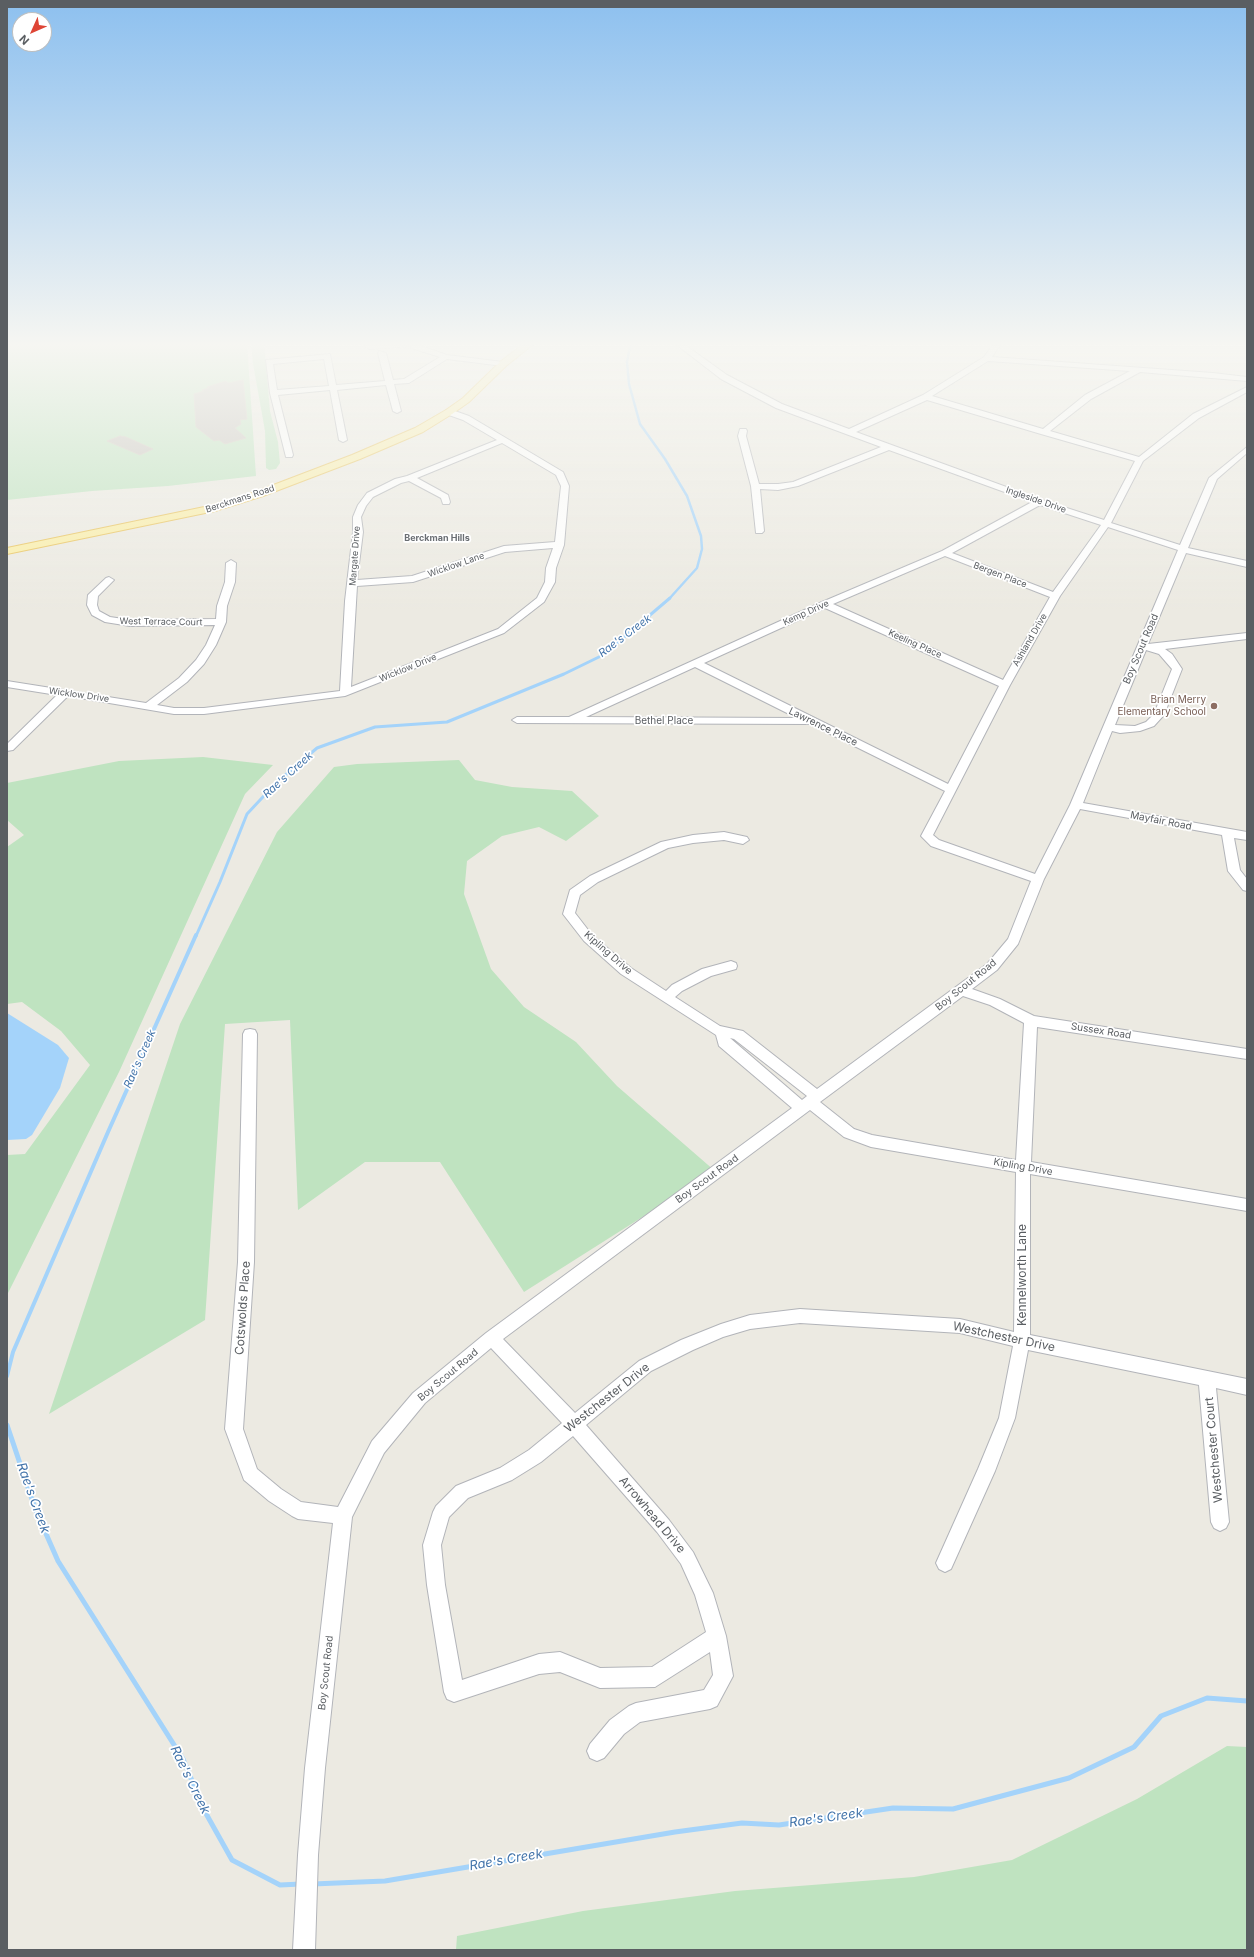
<!DOCTYPE html>
<html>
<head>
<meta charset="utf-8">
<style>
	body { margin:0 }
	#map { position:relative; width:1254px; height:1957px; overflow:hidden; background:#eceae2; font-family:Inter,sans-serif }
	canvas { display:block }
	.frame { position:absolute; inset:0; border:8px solid #5a5e62; pointer-events:none }
	.north { position:absolute; left:12px; top:12px; width:40px; height:40px; box-sizing:border-box; background:#fff; border:1px solid #bdbfc0; border-radius:50%; rotate:225deg; font-size:11px; font-weight:700; line-height:16px; text-align:center; color:#5a5e62 }
	.north::after { content:''; display:block; margin:auto; width:14px; height:18px; background:#de4536; clip-path:polygon(50% 0,100% 100%,50% 72%,0 100%) }
</style>
</head>
<body>
<div id="map">
<canvas width="1254" height="1957"></canvas>
<div class="frame"></div>
<div class="north">N</div>
</div>
<script>
const ctx = document.querySelector('canvas').getContext('2d');
ctx.lineJoin = 'round';
function paint(path, color) {
  ctx.fillStyle = color;
  ctx.fill(path, 'evenodd');
}
function toPath(rows) {
  const path = new Path2D();
  for (const r of rows) {
    path.moveTo(r[0], r[1]);
    for (let i = 2; i < r.length; i += 2) path.lineTo(r[i], r[i + 1]);
  }
  return path;
}
function trace(path, color, width, dash) {
  ctx.strokeStyle = color;
  ctx.lineWidth = width;
  ctx.lineCap = dash ? 'butt' : 'round';
  ctx.setLineDash(dash || []);
  ctx.stroke(path);
}
function drawText(font, color, halo, rows, align = 'center') {
  ctx.font = font + ' Inter,sans-serif';
  ctx.lineWidth = 3.5;
  ctx.setLineDash([]);
  ctx.textBaseline = 'middle';
  ctx.strokeStyle = halo;
  ctx.fillStyle = color;
  for (const [text, x, y, turn = 0] of rows) {
    ctx.save();
    ctx.translate(x, y);
    ctx.rotate((+turn || 0) * Math.PI / 180);
    ctx.textAlign = isNaN(turn) ? turn : align;
    if (halo) ctx.strokeText(text, 0, 0);
    ctx.fillText(text, 0, 0);
    ctx.restore();
  }
}
const green = toPath([
	[7,342,247,342,256,476,168,486,92,491,7,500],
	[251,342,264,342,270,411,278,442,280,463,276,469,269,470,266,468,265,431,253,364],
	[203,757,273,765,245,794,119,1072,7,1295,7,1155,25,1154,90,1065,61,1031,22,1002,7,1004,7,847,24,835,7,820,7,783,119,761],
	[459,760,475,780,512,787,572,791,599,816,566,841,539,827,502,836,467,861,464,894,491,969,524,1007,576,1042,617,1086,715,1171,524,1292,440,1162,365,1162,298,1210,290,1020,225,1024,205,1320,49,1414,180,1024,277,832,334,767,357,764],
	[1227,1746,1247,1747,1247,1950,456,1950,457,1936,583,1911,735,1891,914,1877,1012,1860,1137,1799]
]);
const water = toPath([
	[7,1013,58,1045,69,1058,60,1088,32,1135,26,1139,7,1140]
]);
const streamFar3 = toPath([
	[631,342,627,362,629,384,640,424,665,459,687,496,701,536,702,549,697,568,669,599]
]);
const streamFar2 = toPath([
	[196,936,220,882,247,814,275,784,317,748,375,727,447,722,564,674,603,655,670,598]
]);
const streamFar1 = toPath([
	[7,1376,13,1352,108,1132,196,935]
]);
const stream = toPath([
	[7,1425,36,1511,58,1561,183,1759,204,1810,232,1860,280,1885,301,1884],
	[313,1884,385,1881,675,1832,742,1823,779,1825,893,1808,953,1809,1069,1778,1134,1747,1161,1716,1207,1698,1247,1701]
]);
const building = toPath([
	[243,380,247,419,240,420,241,424,235,428,246,438,225,444,219,440,214,441,196,427,194,394,204,391,202,390,209,388,207,387,226,381,228,383,243,380],
	[120,436,126,437,153,449,140,455,107,441,120,436]
]);
const minor = toPath([
	[365,342,373,342,373,345,431,342,418,345,447,355,503,362,507,364,503,366,447,359,409,383,394,384,401,411,397,413,393,411,386,385,337,390,347,440,343,442,339,440,330,390,278,395,293,455,292,457,286,457,270,393,266,360,330,354,336,385,385,381,378,353,379,351,386,353,393,380,404,379,440,357,411,348,411,346,370,349,366,347,365,342],
	[324,359,329,386,277,390,273,364,324,359],
	[673,342,681,342,727,375,782,404,849,429,923,395,984,357,995,342,1002,342,992,357,1213,373,1247,377,1247,381,1140,372,1091,399,1050,431,1139,457,1193,414,1247,387,1247,392,1199,418,1143,461,1111,523,1180,545,1209,478,1247,447,1247,453,1217,479,1188,548,1247,561,1247,567,1186,553,1148,644,1247,633,1247,639,1165,649,1172,654,1182,669,1164,715,1154,726,1140,731,1120,733,1112,731,1083,803,1247,832,1247,840,1234,838,1240,870,1247,879,1247,891,1243,890,1228,871,1222,835,1080,809,1044,879,1018,944,997,970,972,989,1000,999,1034,1016,1247,1049,1247,1059,1037,1027,1031,1162,1247,1199,1247,1211,1030,1174,1030,1335,1247,1379,1247,1395,1216,1388,1229,1522,1226,1528,1220,1531,1214,1528,1211,1522,1199,1385,1028,1350,1015,1418,995,1471,951,1569,945,1572,939,1569,936,1563,978,1469,999,1418,1013,1346,960,1333,800,1323,750,1329,723,1337,693,1350,651,1371,586,1425,669,1520,693,1552,713,1593,726,1636,733,1676,717,1706,710,1709,640,1722,624,1734,604,1758,597,1761,590,1758,587,1751,590,1744,610,1720,629,1706,636,1703,704,1690,713,1675,710,1652,655,1687,600,1688,560,1672,539,1674,454,1702,447,1699,444,1692,427,1585,423,1545,433,1512,436,1506,456,1486,500,1468,529,1450,562,1423,491,1348,425,1403,384,1453,352,1517,325,1768,318,1855,315,1950,293,1950,298,1855,305,1768,333,1523,298,1519,292,1516,269,1501,244,1480,225,1429,238,1262,243,1034,245,1030,250,1029,255,1030,257,1034,254,1262,243,1429,257,1469,281,1489,301,1502,338,1507,372,1441,413,1393,486,1333,792,1108,719,1046,716,1035,621,974,584,941,563,914,570,890,590,876,661,842,693,835,724,832,747,837,749,840,743,844,724,840,693,843,668,848,598,882,580,895,575,913,592,935,631,968,666,991,672,985,702,969,731,961,736,963,737,966,736,969,711,976,682,991,675,997,720,1026,743,1031,817,1089,987,964,1008,939,1031,881,931,846,921,836,945,791,810,724,517,723,512,720,517,717,569,717,822,602,942,551,1032,502,889,450,798,486,778,490,760,489,764,531,762,533,756,533,751,486,738,436,740,429,746,429,747,431,746,436,759,484,778,484,793,482,881,447,776,408,721,379,673,342],
	[988,361,1130,371,1085,395,1043,429,932,396,988,361],
	[927,400,1041,434,1135,461,1104,520,1042,500,856,432,927,400],
	[1040,505,1101,525,1053,592,952,553,1040,505],
	[1108,527,1178,550,1070,805,1035,874,939,840,933,835,1010,685,1060,596,1108,527],
	[945,556,1050,597,1003,680,833,604,945,556],
	[825,608,999,686,948,784,704,663,825,608],
	[1146,650,1159,654,1172,669,1154,714,1146,722,1135,726,1115,725,1146,650],
	[695,667,797,718,586,717,695,667],
	[963,996,990,1005,1024,1023,1016,1160,872,1135,854,1129,820,1102,963,996],
	[730,1038,734,1039,807,1096,802,1100,730,1038],
	[810,1110,844,1137,871,1147,1016,1172,1014,1332,960,1319,800,1309,750,1315,721,1324,681,1340,639,1361,575,1413,503,1339,810,1110],
	[573,1436,657,1532,681,1564,695,1595,706,1632,652,1667,600,1668,560,1652,539,1654,462,1680,445,1585,441,1545,449,1517,468,1498,512,1480,541,1462,573,1436],
	[860,342,870,342,863,346,860,346,860,342],
	[446,410,452,410,469,416,563,472,569,486,564,545,556,568,555,582,544,602,504,633,345,696,204,714,174,714,68,696,13,750,7,751,7,744,57,695,7,687,7,681,146,703,179,678,196,660,206,645,215,625,130,626,105,622,92,615,87,605,88,595,106,578,109,577,114,580,98,596,97,605,99,611,110,617,130,620,216,619,217,606,225,582,226,563,231,560,236,563,235,582,227,606,226,622,216,645,204,664,187,682,157,705,174,708,204,708,340,691,345,601,353,532,353,517,358,505,367,493,395,479,407,476,497,440,463,420,446,414,446,410],
	[502,443,556,475,561,486,555,542,504,546,412,576,357,580,363,532,361,517,366,506,373,497,401,483,409,481,441,498,443,504,449,504,450,502,448,495,417,478,502,443],
	[553,548,546,568,545,582,537,598,498,629,351,687,357,586,413,582,505,552,553,548]
]);
const major = toPath([
	[526,342,536,342,506,366,469,402,452,414,423,432,360,459,263,496,215,511,7,554,7,548,209,506,255,492,352,455,415,428,446,410,463,398,500,362,526,342]
]);
const markers = [
	[1214,706,4,"#8d6e63"]
];
const farStreetnames = [
	["Berckmans Road",240,499,-18],
	["Ingleside Drive",1036,500,19],
	["Margate Drive",355,556,-86],
	["Wicklow Lane",456,565,-19],
	["Bergen Place",1000,575,21],
	["Kemp Drive",806,613,-24],
	["West Terrace Court",161,622,1],
	["Ashland Drive",1030,640,-60],
	["Keeling Place",915,644,24],
	["Wicklow Drive",408,668,-22],
	["Wicklow Drive",79,695,8]
];
const farNeighbourhoodnames = [
	["Berckman Hills",437,538]
];
const streetNames = [
	["Boy Scout Road",1141,649,-67],
	["Bethel Place",664,721],
	["Lawrence Place",823,727,26],
	["Mayfair Road",1161,821,11],
	["Kipling Drive",608,953,41],
	["Boy Scout Road",966,985,-39],
	["Sussex Road",1101,1031,9],
	["Kipling Drive",1023,1167,10],
	["Boy Scout Road",707,1179,-36],
	["Boy Scout Road",448,1375,-40],
	["Boy Scout Road",326,1673,-84]
];
const educationNames = [
	["Brian Merry",1206,700],
	["Elementary School",1206,712]
];
const waterNames = [
	["Rae's Creek",625,636,-37],
	["Rae's Creek",288,775,-42],
	["Rae's Creek",140,1059,-66]
];
const nearStreetnames = [
	["Kennelworth Lane",1022,1275,-90],
	["Cotswolds Place",243,1308,-86],
	["Westchester Drive",1004,1337,12],
	["Westchester Drive",607,1398,-38],
	["Westchester Court",1214,1450,-95],
	["Arrowhead Drive",652,1515,50]
];
const nearWaternames = [
	["Rae's Creek",33,1498,70],
	["Rae's Creek",190,1780,64],
	["Rae's Creek",826,1818,-8],
	["Rae's Creek",506,1860,-10]
];
paint(green, '#bfe3c0');
paint(water, '#a4d3fa');
trace(streamFar3, '#a4d3fa', 2.5);
trace(streamFar2, '#a4d3fa', 3);
trace(streamFar1, '#a4d3fa', 4);
trace(stream, '#a4d3fa', 5);
paint(building, '#c8c5bf');
trace(building, '#d0ccc1', 1);
trace(minor, '#b2b4b9', 2);
trace(major, '#e9c45f', 2);
paint(minor, '#fff');
paint(major, '#faeea9');
const sky = ctx.createLinearGradient(0, 0, 0, 616);
sky.addColorStop(0, '#8dc0ef');
sky.addColorStop(0.56, '#f6f6f2');
sky.addColorStop(1, '#f6f6f200');
ctx.fillStyle = sky;
ctx.fillRect(0, 0, 1254, 616);
for (const [x, y, r, color] of markers) {
  const dot = new Path2D();
  dot.arc(x, y, r, 0, 2 * Math.PI);
  ctx.fillStyle = color;
  ctx.fill(dot);
  trace(dot, '#fff', 1.5);
}
drawText('9px', '#5a5e62', '#fff', farStreetnames);
drawText('bold 9px', '#6b6f74', '#fff', farNeighbourhoodnames);
drawText('10px', '#5a5e62', '#fff', streetNames);
drawText('10px', '#785e54', '#fff', educationNames, 'right');
drawText('italic 11px', '#4374aa', '#fff', waterNames);
drawText('12px', '#5a5e62', '#fff', nearStreetnames);
drawText('italic 13px', '#4374aa', '#fff', nearWaternames);
</script>
</body>
</html>
